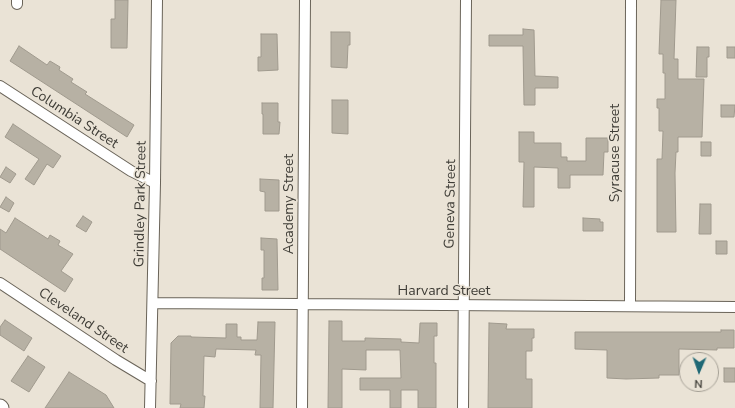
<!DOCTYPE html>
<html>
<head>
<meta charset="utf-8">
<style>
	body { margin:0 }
	#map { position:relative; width:735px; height:408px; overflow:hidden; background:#eae3d6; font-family:"Nunito Sans",sans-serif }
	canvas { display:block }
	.north { position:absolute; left:679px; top:352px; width:40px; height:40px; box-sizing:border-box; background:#eae3d6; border:1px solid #a5a096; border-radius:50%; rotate:182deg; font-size:11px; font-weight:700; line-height:16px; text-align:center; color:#3e3c36 }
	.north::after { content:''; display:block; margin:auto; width:14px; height:18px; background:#1f6875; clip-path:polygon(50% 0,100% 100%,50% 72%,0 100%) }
</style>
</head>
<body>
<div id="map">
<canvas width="735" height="408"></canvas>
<div class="north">N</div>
</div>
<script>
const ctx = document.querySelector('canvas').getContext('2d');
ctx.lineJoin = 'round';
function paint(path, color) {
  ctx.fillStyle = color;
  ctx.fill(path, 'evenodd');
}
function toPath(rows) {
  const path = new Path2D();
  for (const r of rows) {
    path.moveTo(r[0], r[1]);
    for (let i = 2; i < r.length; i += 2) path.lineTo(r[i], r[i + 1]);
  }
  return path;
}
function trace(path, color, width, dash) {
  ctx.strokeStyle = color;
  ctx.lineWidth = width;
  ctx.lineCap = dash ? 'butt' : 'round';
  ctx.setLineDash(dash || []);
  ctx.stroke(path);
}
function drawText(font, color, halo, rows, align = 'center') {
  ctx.font = font + ' "Nunito Sans",sans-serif';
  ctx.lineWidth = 3;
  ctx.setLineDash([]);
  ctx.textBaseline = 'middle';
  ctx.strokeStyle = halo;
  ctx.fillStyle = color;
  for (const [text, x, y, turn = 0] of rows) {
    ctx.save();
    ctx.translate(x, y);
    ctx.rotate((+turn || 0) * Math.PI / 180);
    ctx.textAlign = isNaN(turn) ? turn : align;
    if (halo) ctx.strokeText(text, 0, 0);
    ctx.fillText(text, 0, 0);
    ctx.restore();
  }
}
const building = toPath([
	[115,0,128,0,127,48,111,48,111,19,115,19,115,0],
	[661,0,676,0,674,59,678,59,678,79,704,79,702,137,678,137,678,152,676,152,675,173,676,232,657,232,657,159,662,159,663,131,659,131,659,108,657,108,657,99,665,99,665,73,663,73,663,54,659,54,661,0],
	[523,29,534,30,535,76,558,77,558,88,535,88,535,105,524,105,523,46,489,46,489,35,523,35,523,29],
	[331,32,350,32,350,45,348,45,347,68,331,67,331,32],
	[261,34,277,34,278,70,258,71,258,57,261,57,261,34],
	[19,46,47,65,50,61,60,67,59,70,73,79,71,82,87,92,85,94,134,125,127,137,10,61,19,46],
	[697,47,709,47,709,57,707,57,707,77,696,77,697,47],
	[727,47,735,47,735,58,727,58,727,47],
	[332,100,348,100,348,134,332,133,332,100],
	[262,103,278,103,278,122,280,122,279,134,263,134,263,114,262,114,262,103],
	[721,105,735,105,734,117,721,117,721,105],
	[13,124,61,156,53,168,47,164,34,185,25,179,39,159,5,137,13,124],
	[519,132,534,132,534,143,561,143,561,157,567,157,567,161,586,161,586,138,608,138,608,152,604,152,603,175,570,175,570,188,558,188,558,168,534,167,534,207,523,207,524,162,519,162,519,132],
	[701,142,711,142,711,156,701,156,701,142],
	[6,167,16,174,10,183,0,177,6,167],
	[260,179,279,180,279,211,265,211,265,192,260,191,260,179],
	[6,197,14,203,9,212,0,207,6,197],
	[700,204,711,204,711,234,699,234,700,204],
	[83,216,92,222,86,232,76,226,83,216],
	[15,218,48,239,50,235,60,241,58,245,73,254,61,271,73,279,65,292,0,249,0,229,6,233,15,218],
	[583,218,600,219,600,222,603,222,603,231,583,231,583,218],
	[261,238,277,239,278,290,262,290,262,278,264,278,264,250,261,250,261,238],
	[716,241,727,241,727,254,716,254,716,241],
	[5,320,32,338,24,351,0,335,0,327,5,320],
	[329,321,342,321,342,341,365,341,365,338,401,339,401,342,419,343,420,323,437,323,437,336,434,336,434,363,436,363,436,408,418,408,418,390,401,390,401,408,390,408,390,390,360,390,360,378,401,378,400,350,366,350,366,370,342,369,342,408,328,408,329,321],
	[258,322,275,322,273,408,260,408,261,355,255,355,256,350,216,349,215,357,204,356,203,396,205,396,204,408,180,408,181,404,170,404,171,343,178,336,191,336,191,337,226,338,226,324,237,324,237,337,241,337,241,340,257,340,258,322],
	[489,323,507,324,506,329,534,329,534,338,532,338,532,351,526,351,526,379,532,379,532,408,488,408,489,323],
	[721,330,734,330,734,348,717,348,717,350,679,349,679,375,659,375,659,378,626,379,607,378,607,350,575,349,575,332,721,332,721,330],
	[28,356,45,367,29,392,11,381,28,356],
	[724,368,735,368,735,382,724,382,724,368],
	[69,372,106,395,114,408,45,408,69,372]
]);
const minor = toPath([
	[17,4,17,0],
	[0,86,131,171,155,183],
	[0,283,116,360,151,381],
	[153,303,735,307],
	[630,306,631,0],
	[150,408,155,183,157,0],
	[302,408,305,0],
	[463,408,466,0]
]);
const secondary = toPath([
	[0,407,1,408]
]);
const streetNames = [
	["Columbia Street",74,118,33],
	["Syracuse Street",616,153,-90],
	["Grindley Park Street",141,204,-89],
	["Academy Street",290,204,-90],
	["Geneva Street",451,204,-89],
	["Harvard Street",444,292],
	["Cleveland Street",83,321,34]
];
paint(building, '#b7b1a4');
trace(building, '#a09a8e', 1);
trace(minor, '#6a6459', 12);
trace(secondary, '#6a6459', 17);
trace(minor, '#fff', 10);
trace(secondary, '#fff', 15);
drawText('14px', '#3e3c36', '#eae3d6', streetNames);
</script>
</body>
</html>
